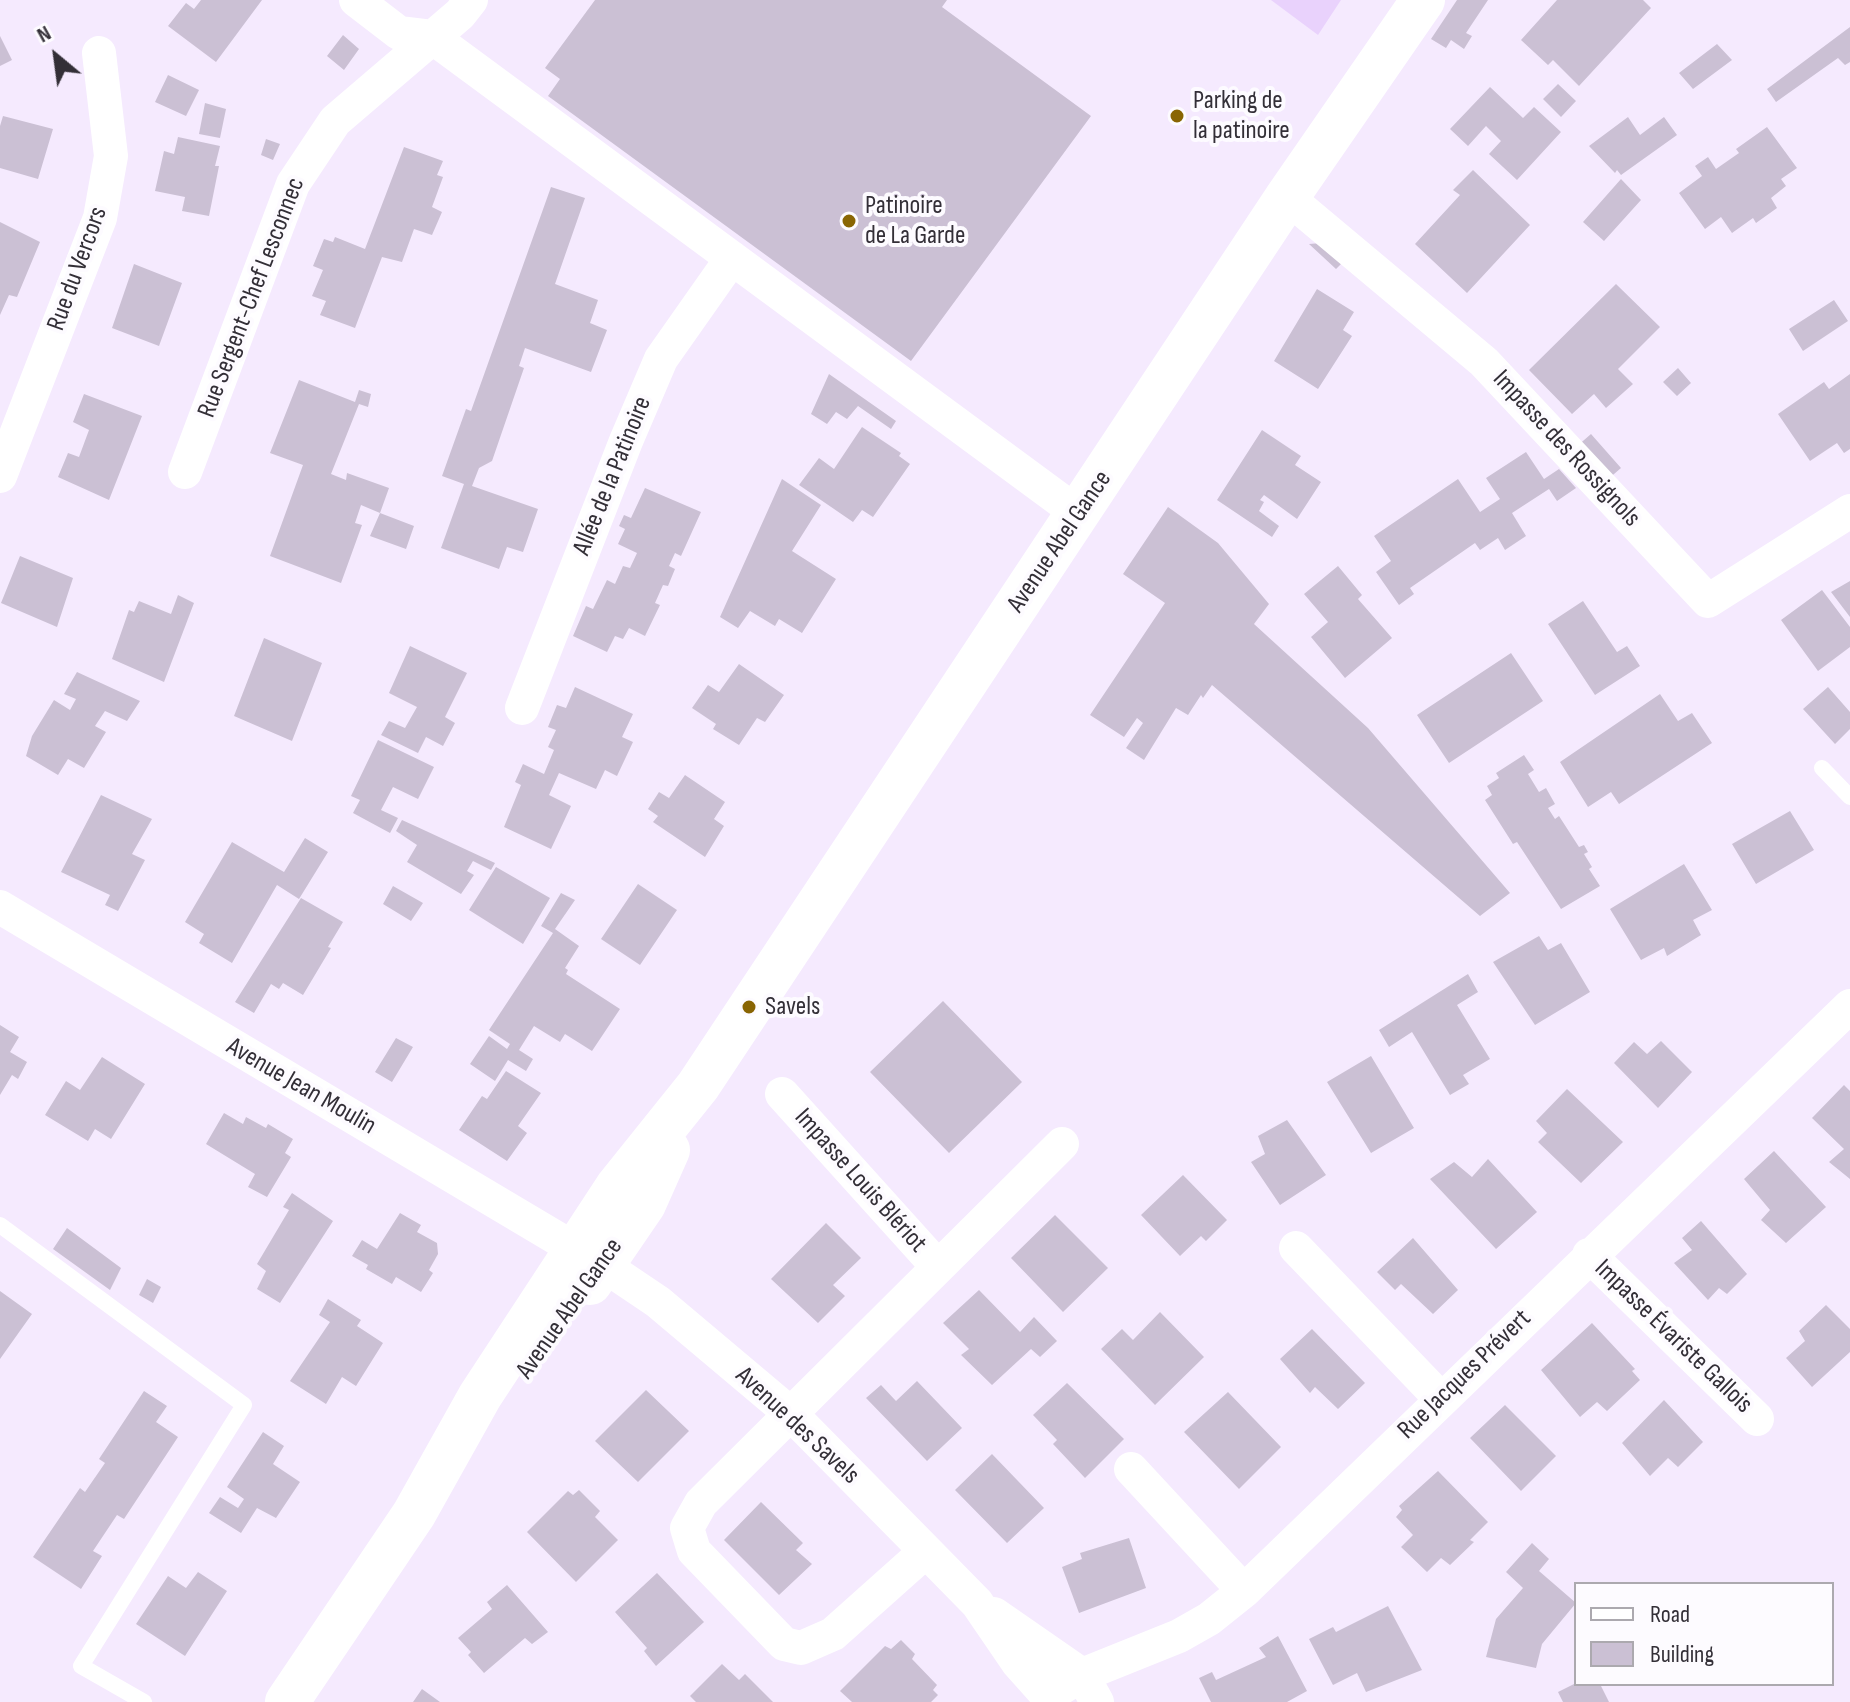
<!DOCTYPE html>
<html>
<head>
<meta charset="utf-8">
<style>
	body { margin:0 }
	#map { position:relative; width:1850px; height:1702px; overflow:hidden; background:#f5eafe; font-family:"Sofia Sans Condensed",sans-serif }
	canvas { display:block }
	.legend { position:absolute; left:1574px; top:1582px; width:260px; height:104px; box-sizing:border-box; background:#fdfbff; border:2px solid #aca9af; margin:0; padding:10px 14px; list-style:none; font-size:24px; color:#332f37 }
	.legend li { display:flex; align-items:center; gap:16px; height:40px }
	.legend b { width:40px; border:2px solid #aca9af }
	.north { position:absolute; left:16px; top:16px; width:80px; height:80px; -webkit-text-stroke:6px #fdfbff; paint-order:stroke; rotate:331deg; font-size:22px; font-weight:700; line-height:32px; text-align:center; color:#332f37 }
	.north::after { content:''; display:block; margin:auto; width:28px; height:36px; background:#332f37; clip-path:polygon(50% 0,100% 100%,50% 72%,0 100%) }
</style>
</head>
<body>
<div id="map">
<canvas width="1850" height="1702"></canvas>
<ul class="legend">
<li><b style="height:10px;background:#fff"></b>Road</li>
<li><b style="height:22px;background:#cbc0d4"></b>Building</li>
</ul>
<div class="north">N</div>
</div>
<script>
const ctx = document.querySelector('canvas').getContext('2d');
ctx.lineJoin = 'round';
function paint(path, color) {
  ctx.fillStyle = color;
  ctx.fill(path, 'evenodd');
}
function toPath(rows) {
  const path = new Path2D();
  for (const r of rows) {
    path.moveTo(r[0], r[1]);
    for (let i = 2; i < r.length; i += 2) path.lineTo(r[i], r[i + 1]);
  }
  return path;
}
function trace(path, color, width, dash) {
  ctx.strokeStyle = color;
  ctx.lineWidth = width;
  ctx.lineCap = dash ? 'butt' : 'round';
  ctx.setLineDash(dash || []);
  ctx.stroke(path);
}
function drawText(font, color, halo, rows, align = 'center') {
  ctx.font = font + ' "Sofia Sans Condensed",sans-serif';
  ctx.lineWidth = 8;
  ctx.setLineDash([]);
  ctx.textBaseline = 'middle';
  ctx.strokeStyle = halo;
  ctx.fillStyle = color;
  for (const [text, x, y, turn = 0] of rows) {
    ctx.save();
    ctx.translate(x, y);
    ctx.rotate((+turn || 0) * Math.PI / 180);
    ctx.textAlign = isNaN(turn) ? turn : align;
    if (halo) ctx.strokeText(text, 0, 0);
    ctx.fillText(text, 0, 0);
    ctx.restore();
  }
}
const green = toPath([
	[1271,0,1341,0,1318,35]
]);
const building = toPath([
	[201,0,262,0,216,62,168,26,186,3,194,9],
	[595,0,947,0,942,7,1091,116,911,361,548,96,560,79,545,68],
	[1457,0,1488,0,1466,33,1472,36,1464,49,1451,40,1446,48,1431,39],
	[1557,0,1643,0,1651,8,1579,86,1553,60,1548,65,1521,40],
	[1850,27,1850,62,1845,65,1838,58,1776,102,1767,89],
	[343,35,359,49,344,70,327,56],
	[0,36,12,60,0,66],
	[1717,44,1732,60,1693,89,1679,73],
	[168,75,199,90,186,116,155,102],
	[1558,84,1576,101,1561,117,1543,99],
	[1490,87,1523,118,1534,107,1561,132,1517,180,1489,154,1501,141,1486,126,1468,146,1450,129],
	[205,103,226,109,220,138,199,134],
	[3,116,53,129,38,179,0,168,0,126],
	[1628,117,1640,135,1664,117,1677,135,1621,175,1617,170,1615,173,1589,146],
	[1767,127,1797,168,1781,179,1786,186,1771,198,1777,208,1756,223,1753,218,1732,233,1721,217,1705,229,1679,193,1702,176,1695,166,1708,157,1716,169,1739,153,1736,149],
	[178,137,220,146,215,166,219,166,209,216,182,211,185,197,155,191,164,151,174,154],
	[266,139,280,144,273,160,261,155],
	[404,147,443,161,437,175,443,177,432,207,442,212,432,235,414,229,402,262,382,257,355,328,320,315,326,301,312,296,323,270,313,266,324,239,333,242,335,237,365,249],
	[1473,170,1530,225,1467,293,1415,244,1460,195,1453,190],
	[1621,179,1641,200,1604,241,1583,222],
	[551,187,585,198,555,284,598,300,590,323,607,330,591,372,525,348,519,366,524,368,492,461,479,468,472,486,538,509,523,552,507,547,499,569,441,548,464,484,442,476,466,409,471,411],
	[0,222,40,242,17,297,9,295,0,315],
	[1322,243,1343,262,1336,269,1309,244],
	[134,264,182,283,159,346,112,328],
	[1616,284,1660,327,1618,369,1633,384,1606,408,1594,394,1572,414,1529,370],
	[1317,289,1354,312,1343,330,1352,336,1318,389,1274,361],
	[1834,300,1848,321,1803,351,1789,329],
	[1678,368,1691,383,1677,396,1663,382],
	[829,374,896,421,891,429,858,406,847,419,836,412,827,424,811,414],
	[1850,374,1850,449,1844,453,1837,443,1810,461,1778,414,1824,382,1829,389],
	[299,380,355,402,359,390,371,394,368,407,359,404,331,474,346,480,347,473,389,488,380,513,361,505,355,523,362,525,341,583,270,556,303,465,270,453],
	[84,394,142,416,109,500,58,477,68,453,79,457,89,430,73,422],
	[862,427,901,453,899,456,910,464,873,517,862,510,853,522,799,485,819,458,834,469],
	[1262,430,1301,456,1295,465,1321,482,1297,519,1264,495,1260,500,1264,502,1259,511,1279,526,1272,537,1217,500],
	[1591,434,1621,468,1607,480,1576,447],
	[1526,452,1544,479,1559,469,1576,488,1557,501,1549,489,1512,513,1526,536,1505,550,1498,538,1480,550,1475,543,1410,588,1414,594,1399,605,1376,572,1391,561,1374,536,1458,479,1480,512,1500,499,1486,478],
	[782,479,821,505,792,551,836,579,802,633,779,619,775,626,750,611,738,628,720,617],
	[645,488,701,512,681,556,675,553,669,566,675,569,668,586,663,585,655,603,660,605,645,636,629,628,623,639,615,636,607,652,573,636,586,606,593,609,607,580,615,584,623,566,630,568,637,553,618,544,625,529,619,526,624,515,631,518],
	[1168,507,1218,543,1269,604,1254,624,1368,728,1510,893,1480,916,1212,685,1203,698,1201,695,1188,715,1176,708,1144,760,1126,748,1143,723,1137,718,1124,737,1090,715,1165,603,1123,574],
	[380,513,414,526,406,549,370,536],
	[20,556,73,578,57,627,1,603],
	[1338,566,1362,595,1358,599,1392,638,1345,678,1311,637,1328,622,1304,594],
	[1850,581,1850,617,1831,592],
	[1822,590,1850,627,1850,647,1818,671,1781,620],
	[178,595,194,603,164,682,112,659,129,610,134,612,139,601,171,614],
	[1583,601,1617,652,1627,646,1640,666,1595,695,1548,624],
	[264,638,322,663,292,741,234,716],
	[410,646,467,673,445,717,455,723,443,746,426,737,418,753,381,735,389,721,405,728,417,707,389,693],
	[1511,653,1543,701,1449,763,1417,715],
	[739,664,784,695,765,722,757,718,739,745,713,729,716,724,692,708,708,685,719,692],
	[77,672,140,701,127,721,105,711,95,726,106,732,84,768,68,759,58,775,26,756,32,736,54,700,70,710,76,699,64,694],
	[575,687,633,714,622,737,633,742,617,776,605,770,596,789,559,773,549,795,571,806,551,849,504,827,521,785,515,782,523,764,544,774,554,750,548,747,556,730,548,727,557,705,566,708],
	[1828,687,1850,712,1850,729,1835,744,1803,709],
	[1660,694,1678,721,1692,713,1712,743,1619,804,1611,792,1588,807,1560,762],
	[378,740,434,767,418,799,393,787,381,810,398,818,390,833,353,813,360,800,351,796],
	[1524,755,1534,770,1528,774,1539,792,1546,788,1555,804,1548,808,1555,819,1559,816,1579,847,1584,845,1588,852,1584,854,1592,867,1589,869,1600,886,1561,909,1517,842,1513,844,1485,800,1492,795,1487,786,1499,778,1496,773],
	[685,775,725,802,714,819,724,826,705,857,653,822,658,816,648,809,659,792,669,798],
	[101,795,152,819,132,854,145,860,118,911,105,905,110,895,61,872],
	[1790,811,1814,850,1756,884,1732,844],
	[402,820,426,831,495,863,491,870,473,861,467,871,474,875,461,894,407,862,417,845,396,831],
	[305,838,328,852,299,899,277,885,232,963,199,943,204,934,185,922,232,842,284,872],
	[1684,864,1712,910,1693,920,1701,935,1667,956,1664,948,1641,960,1610,909],
	[496,867,550,898,523,944,469,910],
	[638,884,677,910,640,965,601,939],
	[393,886,423,903,411,921,383,904],
	[561,893,575,900,555,929,579,946,565,968,568,970,566,974,620,1009,592,1051,565,1034,560,1042,534,1026,519,1050,533,1059,526,1071,508,1060,495,1081,470,1064,489,1036,507,1049,510,1044,489,1030,553,933,541,926],
	[301,898,343,922,328,947,331,948,303,995,283,983,279,989,271,984,254,1013,235,1002],
	[1539,936,1548,950,1561,943,1590,992,1535,1025,1493,962],
	[1468,974,1478,992,1457,1005,1490,1059,1463,1075,1469,1084,1450,1095,1412,1032,1389,1047,1379,1030],
	[943,1001,1022,1082,949,1153,870,1072],
	[0,1025,19,1037,10,1052,27,1062,18,1079,12,1075,0,1095],
	[396,1038,413,1047,392,1082,375,1072],
	[1661,1041,1692,1072,1658,1108,1614,1063,1634,1042,1647,1054],
	[1371,1056,1414,1128,1371,1153,1327,1082],
	[102,1057,145,1084,111,1139,95,1129,88,1141,45,1115,66,1081,80,1090],
	[506,1071,541,1093,518,1126,527,1133,507,1161,459,1130,482,1096,487,1099],
	[1844,1085,1850,1091,1850,1179,1829,1162,1844,1149,1812,1118],
	[1567,1089,1623,1142,1581,1183,1538,1142,1547,1133,1536,1121],
	[224,1113,243,1124,246,1117,266,1128,268,1124,293,1139,285,1153,291,1157,267,1197,248,1187,255,1174,206,1144],
	[1287,1120,1326,1175,1280,1205,1251,1162,1265,1154,1258,1136],
	[1774,1151,1826,1207,1786,1243,1761,1220,1770,1210,1744,1179],
	[1488,1159,1537,1212,1496,1249,1430,1179,1454,1162,1472,1177],
	[1183,1175,1227,1220,1206,1241,1201,1236,1180,1256,1141,1215],
	[292,1193,333,1221,280,1303,257,1289,266,1271,257,1264,289,1210,283,1207],
	[400,1213,421,1225,417,1232,437,1243,438,1254,429,1270,433,1273,421,1292,396,1277,392,1284,366,1269,368,1265,352,1256,362,1240,377,1249],
	[1055,1215,1108,1268,1063,1312,1011,1258],
	[1701,1221,1747,1274,1727,1294,1719,1288,1708,1300,1674,1263,1692,1250,1682,1238],
	[826,1223,861,1258,833,1285,845,1296,818,1323,771,1279],
	[67,1228,121,1268,110,1290,53,1249],
	[1413,1238,1458,1290,1433,1314,1401,1284,1395,1290,1377,1272],
	[147,1279,161,1287,153,1303,139,1295],
	[979,1290,1020,1332,1034,1317,1057,1341,1040,1357,1031,1349,992,1385,961,1355,969,1349,943,1323],
	[0,1291,32,1314,0,1359],
	[328,1299,361,1320,357,1326,383,1343,356,1386,342,1377,326,1404,290,1381,330,1322,319,1315],
	[1826,1305,1850,1329,1850,1352,1812,1387,1786,1358,1805,1341,1799,1331],
	[1160,1312,1204,1357,1155,1405,1101,1349,1122,1329,1133,1340],
	[1592,1323,1635,1369,1632,1371,1640,1380,1607,1411,1597,1402,1580,1417,1541,1370],
	[1312,1329,1365,1383,1338,1409,1315,1387,1310,1393,1280,1359],
	[917,1381,962,1428,927,1461,866,1398,881,1385,896,1401],
	[1067,1383,1124,1439,1085,1478,1053,1444,1057,1440,1033,1415],
	[646,1390,689,1431,638,1482,595,1441],
	[144,1391,167,1406,156,1422,178,1437,124,1519,117,1515,93,1551,102,1556,81,1589,33,1557,80,1488,85,1492,105,1463,99,1459],
	[1228,1392,1281,1447,1239,1489,1184,1432],
	[1664,1400,1703,1442,1678,1467,1668,1458,1650,1476,1622,1443],
	[1505,1405,1556,1456,1521,1491,1470,1438],
	[263,1432,284,1446,273,1464,300,1482,276,1518,257,1508,241,1533,209,1513,220,1497,238,1508,244,1499,227,1487],
	[992,1454,1044,1508,1007,1543,955,1490],
	[1438,1471,1488,1522,1470,1540,1474,1542,1450,1565,1441,1558,1427,1572,1401,1547,1413,1535,1396,1517,1402,1510,1399,1506],
	[579,1490,600,1511,595,1517,618,1540,576,1582,527,1532,568,1491,573,1495],
	[761,1502,803,1543,796,1550,812,1564,779,1595,724,1540],
	[1129,1538,1146,1588,1079,1613,1062,1567,1082,1559,1080,1553],
	[1532,1543,1549,1559,1539,1571,1576,1603,1542,1644,1536,1668,1486,1657,1496,1619,1523,1588,1506,1572],
	[198,1572,227,1591,185,1656,136,1624,168,1576,186,1588],
	[657,1573,704,1622,656,1666,644,1651,647,1648,615,1612],
	[507,1585,548,1632,532,1644,525,1638,484,1673,468,1655,471,1652,458,1638,492,1609,487,1602],
	[1388,1606,1422,1670,1366,1692,1357,1673,1333,1685,1309,1639,1333,1627,1336,1632],
	[1278,1636,1307,1691,1287,1702,1211,1702,1199,1678,1212,1672,1216,1680,1266,1657,1259,1648],
	[901,1640,915,1654,912,1659,937,1685,933,1690,938,1695,931,1702,852,1702,840,1691,885,1646,891,1649],
	[722,1664,739,1680,745,1674,773,1702,696,1702,690,1696],
	[1576,1683,1600,1684,1609,1702,1563,1702,1558,1692],
	[422,1689,440,1702,413,1702]
]);
const lane = toPath([
	[1822,768,1850,797],
	[0,1225,244,1405,81,1666,144,1702]
]);
const street = toPath([
	[356,0,399,33,432,37,1079,514],
	[1287,197,1484,362,1708,601,1850,511],
	[185,472,293,184,335,121,460,14,471,0],
	[0,476,100,218,111,156,99,53],
	[522,708,626,441,661,359,732,258],
	[0,907,612,1271,658,1302,791,1414,926,1551,977,1603,1018,1663,1053,1702],
	[782,1094,938,1267],
	[1296,1248,1441,1399],
	[1589,1255,1757,1419],
	[1131,1469,1244,1591],
	[926,1551,833,1634,801,1648,784,1644,694,1551,687,1528,701,1503,1062,1144],
	[994,1614,1082,1675,1097,1702],
	[1048,1696,1082,1675,1179,1636,1209,1619,1244,1591,1850,1006]
]);
const secondary = toPath([
	[590,1283,644,1204,668,1150],
	[287,1702,414,1514,480,1396,617,1187,698,1086,1287,197,1423,0]
]);
const markers = [
	[1177,116,8,"#896503"],
	[849,221,8,"#896503"],
	[749,1007,8,"#896503"]
];
const poiNames = [
	["Parking de",1193,101],
	["la patinoire",1193,131],
	["Patinoire",865,206],
	["de La Garde",865,236],
	["Savels",765,1007]
];
const streetNames = [
	["Rue du Vercors",78,269,-70],
	["Rue Sergent-Chef Lesconnec",252,298,-69],
	["Impasse des Rossignols",1566,449,47],
	["Allée de la Patinoire",613,476,-68],
	["Avenue Abel Gance",1060,542,-56],
	["Avenue Jean Moulin",301,1087,30],
	["Impasse Louis Blériot",860,1181,48],
	["Avenue Abel Gance",570,1309,-55],
	["Impasse Évariste Gallois",1673,1337,44],
	["Rue Jacques Prévert",1465,1375,-44],
	["Avenue des Savels",797,1426,43]
];
paint(green, '#e9d2fc');
paint(building, '#cbc0d4');
trace(lane, '#fff', 16);
trace(street, '#fff', 34);
trace(secondary, '#fff', 44);
for (const [x, y, r, color] of markers) {
  const dot = new Path2D();
  dot.arc(x, y, r, 0, 2 * Math.PI);
  ctx.fillStyle = color;
  ctx.fill(dot);
  trace(dot, '#fdfbff', 3);
}
drawText('26px', '#332f37', '#fdfbff', poiNames, 'left');
drawText('26px', '#332f37', '#fdfbff', streetNames);
</script>
</body>
</html>
